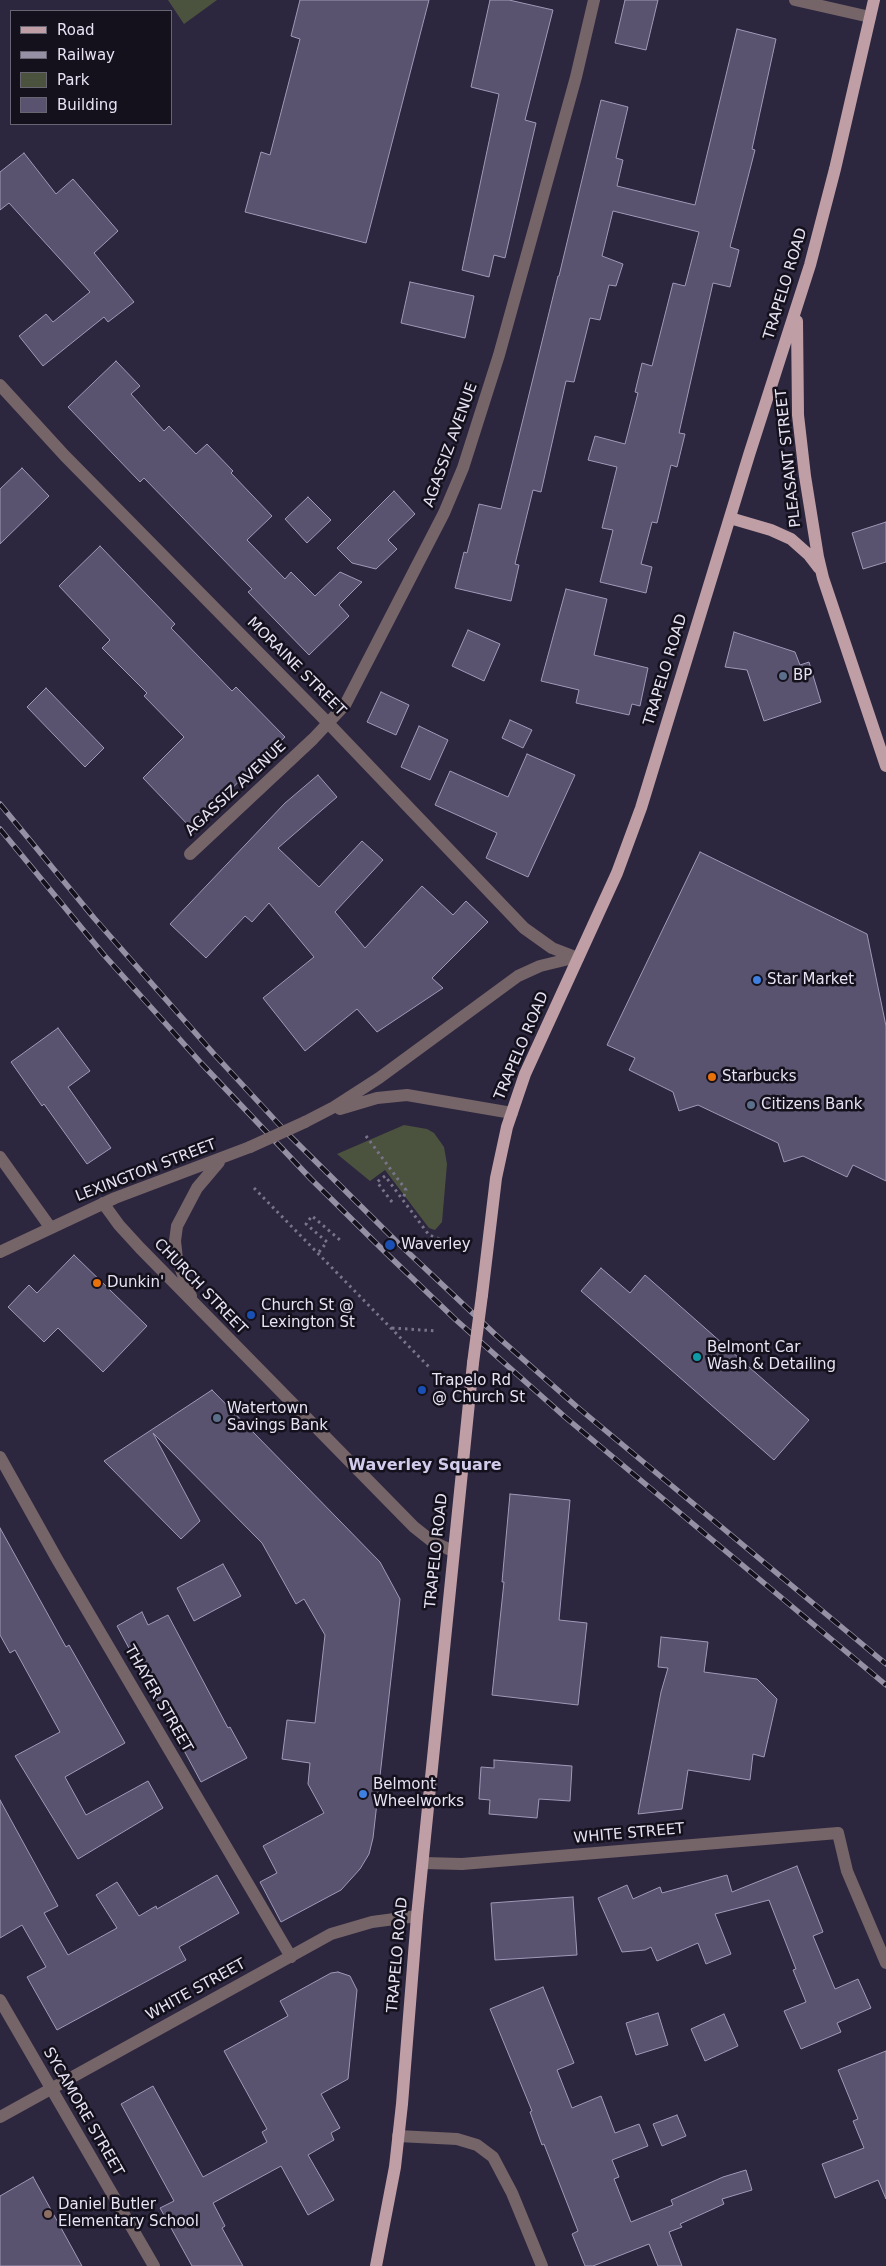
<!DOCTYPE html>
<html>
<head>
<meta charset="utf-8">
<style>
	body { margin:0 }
	#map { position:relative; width:886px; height:2266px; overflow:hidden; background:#2d263f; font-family:"DejaVu Sans",sans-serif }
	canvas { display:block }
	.legend { position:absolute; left:10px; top:10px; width:162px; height:115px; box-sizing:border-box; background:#14111c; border:1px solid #686572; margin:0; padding:6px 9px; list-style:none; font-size:15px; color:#e7e3f4 }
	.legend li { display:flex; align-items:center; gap:10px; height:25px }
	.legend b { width:25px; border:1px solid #686572 }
</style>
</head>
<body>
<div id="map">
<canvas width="886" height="2266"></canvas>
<ul class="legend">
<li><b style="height:6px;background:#bf9ea5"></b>Road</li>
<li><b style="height:6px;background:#9690a5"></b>Railway</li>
<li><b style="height:14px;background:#4b533f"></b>Park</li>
<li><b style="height:14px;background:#5a536f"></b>Building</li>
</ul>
</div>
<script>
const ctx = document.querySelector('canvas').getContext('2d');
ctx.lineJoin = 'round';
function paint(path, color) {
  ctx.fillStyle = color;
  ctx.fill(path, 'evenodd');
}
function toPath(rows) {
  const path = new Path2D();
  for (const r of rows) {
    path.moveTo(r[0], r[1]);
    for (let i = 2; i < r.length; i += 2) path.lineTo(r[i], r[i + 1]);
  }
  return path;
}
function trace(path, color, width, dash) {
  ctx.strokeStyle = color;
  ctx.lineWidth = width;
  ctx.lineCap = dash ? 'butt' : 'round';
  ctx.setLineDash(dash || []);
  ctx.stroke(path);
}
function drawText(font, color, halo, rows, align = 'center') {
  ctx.font = font + ' "DejaVu Sans",sans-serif';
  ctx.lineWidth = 5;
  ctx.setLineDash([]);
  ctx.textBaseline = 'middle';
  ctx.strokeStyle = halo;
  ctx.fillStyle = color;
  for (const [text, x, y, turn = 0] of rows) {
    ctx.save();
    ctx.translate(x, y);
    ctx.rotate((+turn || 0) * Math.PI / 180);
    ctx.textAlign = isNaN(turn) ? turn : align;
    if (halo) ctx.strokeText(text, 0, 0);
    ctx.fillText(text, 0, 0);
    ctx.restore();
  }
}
const green = toPath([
	[168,0,217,0,184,24],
	[404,1125,427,1129,434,1133,444,1147,447,1164,442,1222,435,1230,429,1228,385,1170,370,1181,337,1154]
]);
const building = toPath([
	[300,0,429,0,366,243,245,212,261,152,270,155,300,39,291,36,300,0],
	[490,0,509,0,553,10,525,120,536,123,505,258,494,255,489,277,462,270,499,94,471,87,490,0],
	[625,0,658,0,646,50,615,43,625,0],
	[737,29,776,39,752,149,755,150,730,247,739,250,730,287,713,283,679,433,685,434,677,467,671,465,657,523,652,522,641,564,652,567,646,593,600,582,613,530,602,528,617,467,588,460,595,436,625,444,638,393,635,392,642,363,652,366,673,283,685,286,699,232,613,211,602,256,623,264,616,286,609,285,600,320,590,318,574,382,566,381,541,492,533,490,515,564,519,565,511,601,455,588,464,552,467,553,479,504,501,509,558,276,559,276,601,100,628,107,616,158,623,160,617,186,695,205,737,29],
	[24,153,56,194,73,179,118,231,94,253,134,302,108,322,104,317,43,366,19,336,46,314,53,322,90,292,9,203,0,210,0,172,24,153],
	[410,282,474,296,465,338,401,323,410,282],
	[116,361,140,386,131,394,164,431,169,426,196,454,207,444,233,471,231,473,272,516,247,540,285,579,291,572,315,596,340,572,362,582,339,605,349,616,309,655,248,592,252,589,144,478,140,482,68,407,116,361],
	[22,468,49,496,0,544,0,489,22,468],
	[394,491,415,514,388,540,397,549,376,569,352,563,337,548,394,491],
	[308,497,331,520,307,543,285,519,308,497],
	[886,522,886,562,863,569,852,533,886,522],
	[100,546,175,624,171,628,232,691,236,687,285,737,191,828,143,778,184,737,144,696,147,693,102,648,110,640,59,586,100,546],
	[566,589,607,599,594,655,648,668,640,706,632,704,629,715,576,703,579,690,541,681,566,589],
	[468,630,500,644,484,681,452,666,468,630],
	[734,632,795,652,800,665,809,662,821,702,764,721,747,670,725,667,734,632],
	[46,688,104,748,85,767,27,707,46,688],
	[381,692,409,705,396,735,367,722,381,692],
	[510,720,532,730,523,748,502,738,510,720],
	[419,726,448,740,430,780,401,767,419,726],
	[527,754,575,775,528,877,486,858,497,833,435,805,450,771,508,797,527,754],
	[318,775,337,797,278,848,319,887,362,841,383,860,335,912,365,948,422,886,453,915,466,901,488,922,432,978,443,988,377,1032,357,1009,305,1051,263,998,314,957,269,903,252,922,245,916,206,958,170,924,285,803,318,775],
	[700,852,867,934,886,1026,886,1181,853,1165,847,1177,803,1156,784,1162,778,1143,698,1105,679,1111,673,1092,629,1070,635,1058,607,1045,700,852],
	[58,1028,90,1071,68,1087,111,1148,87,1164,44,1104,42,1106,11,1062,58,1028],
	[74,1255,147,1326,103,1372,58,1328,44,1342,8,1307,29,1285,37,1293,74,1255],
	[601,1268,630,1293,645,1275,809,1420,774,1460,581,1291,601,1268],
	[212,1390,380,1562,400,1599,373,1838,369,1854,360,1869,341,1890,281,1922,260,1882,277,1873,263,1846,324,1813,308,1784,310,1763,282,1759,287,1720,315,1723,325,1635,304,1599,296,1604,262,1543,153,1433,200,1521,181,1539,104,1461,212,1390],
	[510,1494,570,1500,559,1620,587,1623,578,1705,492,1695,504,1582,502,1582,510,1494],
	[0,1528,66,1647,69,1645,125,1743,65,1777,86,1815,148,1781,163,1808,78,1859,15,1756,60,1732,15,1650,10,1653,0,1635,0,1528],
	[223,1564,241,1596,194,1621,177,1588,223,1564],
	[142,1612,148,1625,168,1615,228,1728,230,1727,247,1758,201,1782,117,1626,142,1612],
	[661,1637,708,1642,704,1672,757,1679,777,1699,764,1757,753,1754,750,1780,688,1770,682,1809,638,1814,661,1692,668,1668,658,1667,661,1637],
	[494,1760,572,1766,570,1801,539,1799,537,1818,489,1814,490,1800,479,1799,481,1767,494,1768,494,1760],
	[0,1800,58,1906,44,1913,68,1955,117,1928,96,1895,117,1882,139,1916,156,1906,157,1909,217,1875,239,1913,179,1947,186,1960,57,2030,27,1977,46,1967,22,1925,0,1938,0,1800],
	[797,1866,823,1932,813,1936,835,1989,858,1979,871,2008,837,2023,841,2032,801,2049,784,2011,806,2002,793,1970,796,1969,769,1900,715,1914,731,1954,706,1964,698,1943,657,1961,651,1947,645,1950,622,1952,598,1898,627,1885,633,1899,660,1887,662,1893,727,1875,732,1892,797,1866],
	[573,1897,577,1955,495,1960,491,1903,573,1897],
	[338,1972,350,1976,357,1990,348,2079,321,2094,340,2128,331,2133,334,2140,308,2155,334,2200,308,2215,281,2166,213,2203,225,2226,222,2228,243,2266,192,2266,160,2208,174,2201,121,2104,153,2086,203,2177,267,2142,262,2132,267,2129,224,2051,288,2016,280,2001,331,1973,338,1972],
	[543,1987,574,2063,557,2070,572,2108,601,2096,615,2133,639,2124,648,2146,612,2160,619,2177,614,2179,631,2222,673,2205,671,2200,723,2177,746,2170,752,2190,722,2199,724,2204,680,2224,682,2227,669,2232,682,2266,658,2266,649,2244,593,2266,585,2266,572,2234,578,2231,544,2144,542,2145,530,2112,532,2111,490,2009,543,1987],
	[658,2013,668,2045,636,2055,626,2023,658,2013],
	[724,2014,738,2046,705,2061,691,2029,724,2014],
	[886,2051,886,2199,878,2180,835,2198,822,2164,864,2148,853,2121,858,2119,838,2070,886,2051],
	[677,2115,686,2136,662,2146,653,2124,677,2115],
	[33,2177,82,2266,0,2266,0,2196,33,2177]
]);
const path = toPath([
	[366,1136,406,1190,403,1199],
	[254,1188,430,1368],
	[392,1202,377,1182,385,1176,429,1235,445,1241],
	[319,1252,327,1242,306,1224,312,1216,340,1240],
	[392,1328,437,1331]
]);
const minor = toPath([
	[795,0,870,17],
	[0,385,65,456,329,724,524,928,552,948,578,958],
	[190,854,313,739,345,705,444,513,463,468,499,355,576,77,594,0],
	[340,1109,377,1098,407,1095,512,1113],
	[305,1122,334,1107,379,1078,518,976,540,966,573,958],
	[0,1157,50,1227],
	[103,1203,119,1225,140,1248,414,1527,433,1542,453,1551],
	[0,1252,115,1198,250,1147],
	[191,1296,177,1259,175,1241,177,1226,197,1188,219,1162],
	[0,1457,57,1559,291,1957],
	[424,1863,462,1864,838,1833,847,1871,886,1963],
	[0,2000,154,2266],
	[0,2117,331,1934,372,1922,417,1916],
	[398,2136,457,2139,477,2145,493,2157,512,2193,542,2266]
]);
const major = toPath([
	[797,321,798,415,805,476,818,557,823,578,886,766],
	[730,518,771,530,791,539,809,555,819,568],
	[482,1295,496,1178,507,1127,525,1074,617,873,641,808,749,455,810,265,835,169,874,0],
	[376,2266,395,2167,402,2104,417,1916,473,1363]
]);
const rail = toPath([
	[0,804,94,918,214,1054,287,1133,396,1241,499,1338,576,1406,886,1664],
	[0,829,104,955,201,1063,311,1179,386,1253,456,1320,565,1417,886,1685]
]);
const minorBridge = toPath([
	[250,1147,305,1122]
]);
const majorBridge = toPath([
	[473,1363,482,1295]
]);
const markers = [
	[783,676,5,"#5c6f8a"],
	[757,980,5,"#3f7fe0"],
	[712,1077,5,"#e8710a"],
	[751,1105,5,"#5c6f8a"],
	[390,1245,6,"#1a4fb4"],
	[97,1283,5,"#e8710a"],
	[251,1315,5,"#1a4fb4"],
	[697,1357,5,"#0f9aa8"],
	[422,1390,5,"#1a4fb4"],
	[217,1418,5,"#5c6f8a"],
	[363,1794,5,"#3f7fe0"],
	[48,2214,5,"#8d6e63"]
];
const streetNames = [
	["TRAPELO ROAD",786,284,-73],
	["AGASSIZ AVENUE",451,445,-70],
	["PLEASANT STREET",789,458,-96],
	["MORAINE STREET",296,667,45],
	["TRAPELO ROAD",666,670,-73],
	["AGASSIZ AVENUE",236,789,-43],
	["TRAPELO ROAD",522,1046,-67],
	["LEXINGTON STREET",146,1171,-21],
	["CHURCH STREET",200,1287,46],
	["TRAPELO ROAD",437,1551,-84],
	["THAYER STREET",158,1699,60],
	["WHITE STREET",629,1834,-5],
	["TRAPELO ROAD",398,1955,-85],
	["WHITE STREET",196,1990,-29],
	["SYCAMORE STREET",83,2112,60]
];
const poiNames = [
	["BP",793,676],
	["Star Market",767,980],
	["Starbucks",722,1077],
	["Citizens Bank",761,1105],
	["Waverley",401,1245],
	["Dunkin'",107,1283],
	["Church St @",261,1306],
	["Lexington St",261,1323],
	["Belmont Car",707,1348],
	["Wash & Detailing",707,1365],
	["Trapelo Rd",432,1381],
	["@ Church St",432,1398],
	["Watertown",227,1409],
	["Savings Bank",227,1426],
	["Belmont",373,1785],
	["Wheelworks",373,1802],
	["Daniel Butler",58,2205],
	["Elementary School",58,2222]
];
const neighbourhoodNames = [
	["Waverley Square",425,1466]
];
paint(green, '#4b533f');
paint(building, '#5a536f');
trace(building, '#a099b8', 1);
trace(path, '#7a748a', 3, [2.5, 4]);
trace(minor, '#756568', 12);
trace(major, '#bf9ea5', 12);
trace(rail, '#9690a5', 5.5);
trace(rail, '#14111c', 4, [11]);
trace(minorBridge, '#756568', 12);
trace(majorBridge, '#bf9ea5', 12);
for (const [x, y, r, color] of markers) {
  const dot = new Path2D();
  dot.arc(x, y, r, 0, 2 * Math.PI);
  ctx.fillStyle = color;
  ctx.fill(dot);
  trace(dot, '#14111c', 2);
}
drawText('15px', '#e7e3f4', '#14111c', streetNames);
drawText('15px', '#e7e3f4', '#14111c', poiNames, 'left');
drawText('bold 16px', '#d3cbec', '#14111c', neighbourhoodNames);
</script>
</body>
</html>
